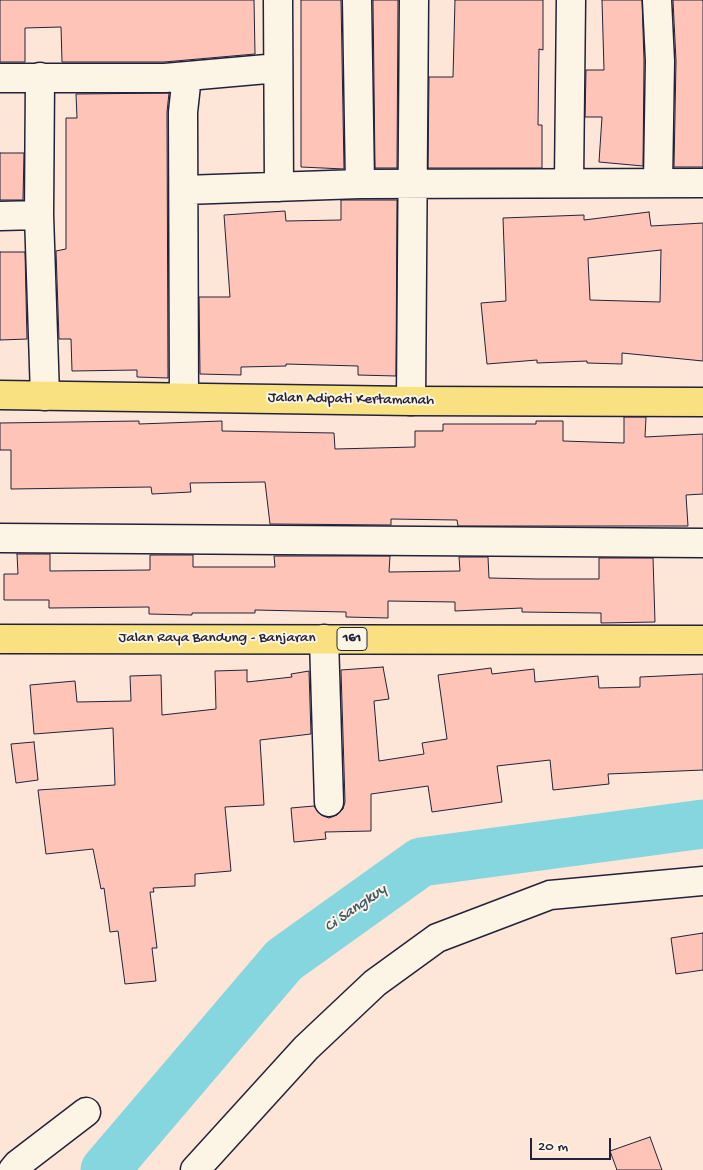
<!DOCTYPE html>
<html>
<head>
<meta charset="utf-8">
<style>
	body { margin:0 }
	#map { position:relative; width:703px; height:1170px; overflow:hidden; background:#fde6d7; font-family:"Gochi Hand",sans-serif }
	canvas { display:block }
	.scale { position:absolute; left:530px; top:1138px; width:81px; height:22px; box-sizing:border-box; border:2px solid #22223b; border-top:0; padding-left:6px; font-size:15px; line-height:18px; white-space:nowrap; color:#22223b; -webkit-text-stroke:4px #fcf5e5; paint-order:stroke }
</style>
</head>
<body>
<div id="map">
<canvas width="703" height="1170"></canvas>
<div class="scale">20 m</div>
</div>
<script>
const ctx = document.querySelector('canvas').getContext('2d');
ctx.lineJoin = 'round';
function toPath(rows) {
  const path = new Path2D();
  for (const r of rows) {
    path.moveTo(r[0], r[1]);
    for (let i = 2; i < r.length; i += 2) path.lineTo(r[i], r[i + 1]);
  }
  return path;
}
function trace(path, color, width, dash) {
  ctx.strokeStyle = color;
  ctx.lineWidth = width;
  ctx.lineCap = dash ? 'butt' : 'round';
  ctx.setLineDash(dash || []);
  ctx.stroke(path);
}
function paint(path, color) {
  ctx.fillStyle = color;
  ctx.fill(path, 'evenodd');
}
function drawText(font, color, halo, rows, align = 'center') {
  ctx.font = font + ' "Gochi Hand",sans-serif';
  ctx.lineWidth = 4;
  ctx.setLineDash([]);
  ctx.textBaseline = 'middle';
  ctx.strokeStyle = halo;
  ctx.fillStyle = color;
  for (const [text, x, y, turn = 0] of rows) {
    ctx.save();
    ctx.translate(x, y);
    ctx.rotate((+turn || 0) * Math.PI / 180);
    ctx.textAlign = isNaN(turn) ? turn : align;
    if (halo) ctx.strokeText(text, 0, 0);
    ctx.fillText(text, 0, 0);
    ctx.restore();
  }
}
const river = toPath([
	[105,1170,284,960,421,862,703,824]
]);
const building = toPath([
	[0,0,254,0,255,54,164,62,62,62,61,27,25,28,25,62,0,62,0,0],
	[301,0,341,0,344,169,301,167,301,0],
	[373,0,398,0,397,168,375,168,373,0],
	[455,0,543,0,543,50,539,49,538,125,542,125,542,168,428,168,429,77,453,77,455,0],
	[602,0,642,0,644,61,643,166,599,162,602,117,585,117,586,70,604,70,602,0],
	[673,0,703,0,703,167,674,167,676,61,673,0],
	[169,93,167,112,168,378,137,377,137,370,72,371,71,339,59,339,56,251,66,249,66,118,77,118,76,94,169,93],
	[0,153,24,153,23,200,0,200,0,153],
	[341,200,397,200,396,376,358,375,358,366,286,364,286,366,241,367,241,375,200,374,199,297,230,297,224,215,285,211,286,221,341,220,341,200],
	[649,212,651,226,703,223,703,361,622,353,622,364,587,363,587,361,537,363,537,360,487,364,481,303,506,301,503,218,584,215,584,220,649,212],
	[661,250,660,302,590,300,588,258,661,250],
	[0,252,25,252,27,339,0,340,0,252],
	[624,417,646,417,645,437,703,434,703,494,686,495,688,526,458,526,457,520,391,519,391,525,270,524,265,482,190,483,191,492,152,494,151,487,11,489,11,450,0,450,0,423,139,421,139,424,222,421,222,431,334,433,335,449,415,447,415,431,443,431,443,424,536,424,536,421,563,421,563,441,624,443,624,417],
	[17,554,50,554,50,571,150,570,150,555,193,555,193,567,275,567,274,556,390,556,389,572,460,571,459,557,488,557,489,578,538,579,599,579,599,558,653,558,655,622,601,623,601,613,522,612,522,608,455,611,455,602,388,601,388,618,346,617,346,612,255,610,255,613,192,613,192,615,149,614,149,607,49,608,49,600,4,600,4,574,18,574,17,554],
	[383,667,389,699,374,701,379,761,424,754,422,743,447,739,438,675,491,668,492,674,534,669,535,682,598,676,599,688,640,687,640,677,703,674,703,770,608,774,609,784,553,790,550,760,497,766,502,802,432,812,428,786,371,794,371,831,325,832,326,839,294,842,291,808,314,806,321,815,329,818,337,815,343,809,345,802,341,670,383,667],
	[247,670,247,682,292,677,291,674,309,671,311,734,260,740,264,805,225,807,231,871,195,874,195,886,153,888,154,892,150,892,157,948,152,948,156,981,125,984,118,931,110,932,104,888,101,889,93,849,46,854,38,790,115,785,113,728,34,734,30,685,75,681,77,702,131,701,130,676,161,675,162,715,216,709,215,671,247,670],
	[34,742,38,780,16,783,11,744,34,742],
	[703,933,703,970,676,974,671,938,703,933],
	[650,1137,662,1170,617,1170,610,1151,650,1137]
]);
const minor = toPath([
	[278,0,279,187],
	[357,0,360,184],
	[657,0,660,61,658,183],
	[40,77,39,215,45,396],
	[0,78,165,78,278,68],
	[569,182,571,0],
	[184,190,360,184,703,183],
	[0,216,39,215],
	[184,397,183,112,187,76],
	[411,401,414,0],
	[0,538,703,543],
	[324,639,329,802],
	[13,1170,18,1164,86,1112],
	[195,1170,306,1048,375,983,437,938,550,895,703,881]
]);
const major = toPath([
	[0,395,411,401,703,402],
	[0,639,703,640]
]);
const shields = [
	[352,639,30]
];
const shieldNames = [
	["161",352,639]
];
const streetNames = [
	["Jalan Adipati Kertamanah",351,400,1],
	["Jalan Raya Bandung - Banjaran",217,639]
];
const waterNames = [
	["Ci Sangkuy",356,909,-35]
];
trace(river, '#85d6df', 49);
paint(building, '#fec4b7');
trace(building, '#22223b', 1);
trace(minor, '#22223b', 31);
trace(major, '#22223b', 31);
trace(minor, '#fcf5e5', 28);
trace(major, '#f9e181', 28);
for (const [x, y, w] of shields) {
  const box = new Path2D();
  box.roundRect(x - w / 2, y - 11.5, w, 23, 4);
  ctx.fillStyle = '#fcf5e5';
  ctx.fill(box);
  trace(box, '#22223b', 1);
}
drawText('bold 14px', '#22223b', null, shieldNames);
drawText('15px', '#22223b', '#fcf5e5', streetNames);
drawText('italic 16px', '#40586c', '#fcf5e5', waterNames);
</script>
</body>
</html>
